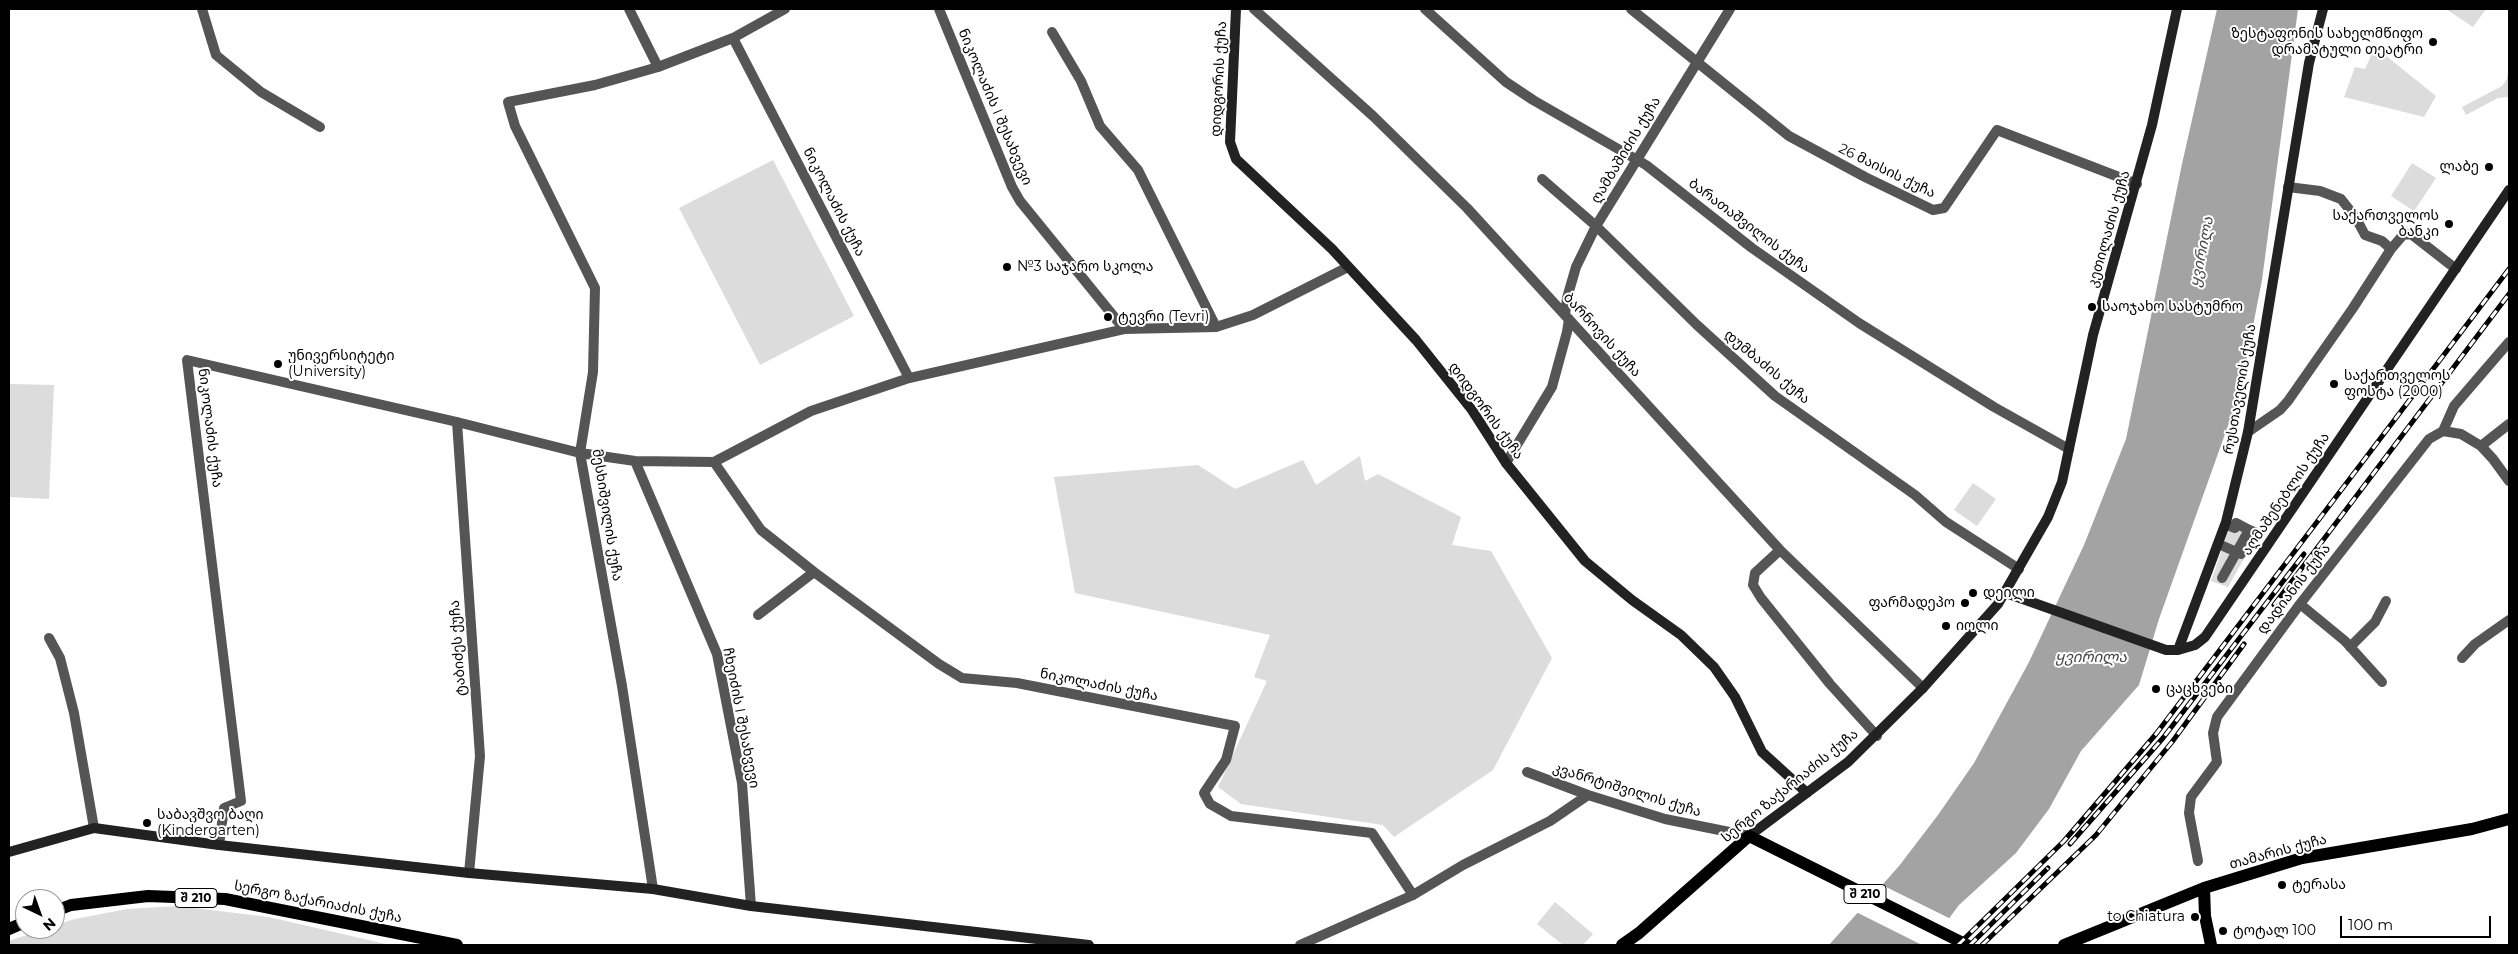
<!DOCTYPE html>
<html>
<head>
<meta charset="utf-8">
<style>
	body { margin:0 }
	#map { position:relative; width:2518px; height:954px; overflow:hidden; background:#fff; font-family:Montserrat,sans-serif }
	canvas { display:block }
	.frame { position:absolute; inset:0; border:10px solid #000; pointer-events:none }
	.north { position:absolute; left:15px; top:889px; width:50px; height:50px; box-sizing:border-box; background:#fff; border:1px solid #999; border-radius:50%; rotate:138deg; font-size:14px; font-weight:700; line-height:20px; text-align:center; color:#000 }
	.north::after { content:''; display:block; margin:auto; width:18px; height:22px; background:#000; clip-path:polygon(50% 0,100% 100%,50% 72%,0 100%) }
	.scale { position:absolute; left:2340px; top:916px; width:151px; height:22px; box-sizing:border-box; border:2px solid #000; border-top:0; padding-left:6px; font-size:15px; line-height:18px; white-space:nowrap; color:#000; -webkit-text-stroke:4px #fff; paint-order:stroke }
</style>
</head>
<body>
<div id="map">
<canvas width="2518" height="954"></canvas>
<div class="frame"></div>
<div class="north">N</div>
<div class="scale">100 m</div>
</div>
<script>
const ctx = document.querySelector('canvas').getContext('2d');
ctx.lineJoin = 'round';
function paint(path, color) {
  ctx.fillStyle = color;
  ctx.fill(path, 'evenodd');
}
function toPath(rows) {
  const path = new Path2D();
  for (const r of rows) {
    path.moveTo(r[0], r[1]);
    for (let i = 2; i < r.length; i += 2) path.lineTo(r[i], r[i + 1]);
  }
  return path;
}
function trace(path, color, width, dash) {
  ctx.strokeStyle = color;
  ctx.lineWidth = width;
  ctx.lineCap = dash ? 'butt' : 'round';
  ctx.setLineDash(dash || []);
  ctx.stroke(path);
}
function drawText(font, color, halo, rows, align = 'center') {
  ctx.font = font + ' Montserrat,"Noto Sans Georgian",sans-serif';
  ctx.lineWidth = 4;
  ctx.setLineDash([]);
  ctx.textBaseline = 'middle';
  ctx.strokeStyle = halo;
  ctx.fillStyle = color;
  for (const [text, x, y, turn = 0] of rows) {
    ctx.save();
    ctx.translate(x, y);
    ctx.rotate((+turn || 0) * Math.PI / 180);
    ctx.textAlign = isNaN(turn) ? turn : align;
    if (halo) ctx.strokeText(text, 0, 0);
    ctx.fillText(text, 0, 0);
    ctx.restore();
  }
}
const green = toPath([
	[2446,9,2486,9,2473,27],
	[2375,47,2436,96,2424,117,2344,97,2355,67,2365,69],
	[2509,61,2509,97,2498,98,2466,115,2462,107,2502,86,2507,79],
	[773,160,854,316,760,365,679,208],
	[2412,163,2436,178,2414,211,2391,196],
	[9,384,54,385,49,499,9,497],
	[1360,456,1365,481,1378,474,1461,517,1452,545,1491,551,1552,658,1493,770,1394,837,1383,825,1241,804,1218,787,1267,681,1254,677,1270,635,1075,593,1054,477,1198,465,1235,489,1303,460,1316,485],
	[1973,483,1996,499,1977,526,1954,510],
	[2233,518,2261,529,2228,587,2211,581],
	[1555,902,1593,934,1583,945,1563,945,1537,924],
	[177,906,269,917,390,945,9,945,9,941,44,929,55,929,55,925,75,919,127,909]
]);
const water = toPath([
	[2217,9,2298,9,2262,280,2240,392,2159,619,2139,685,2081,751,2049,809,2016,853,1959,905,1929,945,1829,945,1899,866,1938,815,1974,763,2029,662,2084,545,2126,439,2182,164]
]);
const pier = toPath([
	[1880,884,1951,919,1933,945,1922,945,1856,912]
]);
const street = toPath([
	[202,9,216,55,261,92,320,127],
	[629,9,658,67],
	[939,9,1012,187,1020,201,1124,329],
	[1254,9,1373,116,1467,208,1780,550,1923,688],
	[1425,9,1506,82,1533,100,1646,165,1752,248,1859,323,1994,407,2069,449],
	[1631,9,1789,136,1865,177,1933,210,1944,208,1997,130,2137,184],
	[1052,32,1081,81,1100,126,1138,170,1216,327],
	[733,38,909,378],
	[1542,179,1596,226,1697,325,1775,396,1915,495,1946,522,2019,569],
	[2288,187,2320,191,2341,199,2356,218,2365,235,2382,241,2391,249],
	[1565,315,1567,298,1576,267,1596,226,1730,9],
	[457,422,480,756,469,873],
	[2443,431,2454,406,2509,342],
	[2248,432,2280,410,2288,401,2353,308,2391,249,2403,235,2411,234,2456,269],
	[2481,446,2509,424],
	[635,461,717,654,742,783,751,906],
	[714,462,761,530,814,572,939,664,962,678,1017,683,1235,726,1226,760,1204,793,1210,804,1231,816,1372,833,1413,895],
	[1506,463,1552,387,1567,332,1569,319],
	[2230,526,2235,528,2236,523,2249,530],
	[2223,546,2241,554],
	[1780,550,1755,573,1753,585,1761,598,1830,684,1877,736],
	[2222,578,2249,530,2254,532],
	[2300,604,2345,641,2382,682],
	[758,615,814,572],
	[49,638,60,658,74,713,94,828],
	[2350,647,2375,622,2386,601],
	[2462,658,2475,644,2509,620],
	[1527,772,1588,795,1665,819,1749,836],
	[219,845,224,808,241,801,187,360,457,422,580,453,635,461,714,462,811,411,909,378,1124,329,1216,327,1253,315,1348,267],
	[2198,861,2189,813,2191,797,2217,762,2213,733,2217,717,2300,604,2429,439,2443,431,2461,434,2481,446,2493,459,2509,481],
	[653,889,622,686,580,453,593,372,595,288,515,126,508,102,595,85,658,67,733,38,785,9],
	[1300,945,1413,895,1463,865,1550,821,1588,795]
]);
const secondary = toPath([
	[1236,9,1230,142,1236,159,1332,249,1416,340,1472,410,1506,463,1585,561,1632,600,1681,635,1714,667,1735,697,1762,752,1807,793],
	[2006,593,2166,650,2178,650,2195,645,2205,637,2509,190],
	[2178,650,2226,522,2248,432,2309,63,2323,9],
	[1749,836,1848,762,1923,688,1998,604,2048,517,2062,482,2093,335,2152,125,2177,9],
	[9,852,94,828,219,845,469,873,653,889,751,906,1089,945]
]);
const primary = toPath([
	[2204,888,2205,916,2211,945],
	[55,911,71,905,148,896,225,899,457,945],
	[9,929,25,922],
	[1622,945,1639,933,1749,836,1967,945],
	[2064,945,2204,888,2302,858,2472,829,2509,819]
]);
const rail = toPath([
	[2274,605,2509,294],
	[2070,844,2163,738,2304,554],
	[1958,945,2064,841,2156,734,2509,269],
	[1970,945,2048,868],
	[1982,945,2096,835,2172,742,2244,644]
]);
const markers = [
	[2433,42,5,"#000"],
	[2489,167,5,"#000"],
	[2449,224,5,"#000"],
	[1007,267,5,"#000"],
	[2092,307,5,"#000"],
	[1108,317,5,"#000"],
	[278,364,5,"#000"],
	[2334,384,5,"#000"],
	[1973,593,5,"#000"],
	[1965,603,5,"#000"],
	[1946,626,5,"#000"],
	[2156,689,5,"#000"],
	[147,823,5,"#000"],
	[2282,885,5,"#000"],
	[2195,917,5,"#000"],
	[2223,931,5,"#000"]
];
const shields = [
	[1865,894,42],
	[196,898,42]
];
const shieldNames = [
	["შ 210",1865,894],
	["შ 210",196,898]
];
const poiNames = [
	["ზესტაფონის სახელმწიფო",2423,34,"right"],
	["დრამატული თეატრი",2423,50,"right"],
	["ლაბე",2479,167,"right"],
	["საქართველოს",2439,216,"right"],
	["ბანკი",2439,232,"right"],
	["№3 საჯარო სკოლა",1017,267],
	["საოჯახო სასტუმრო",2102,307],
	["ტევრი (Tevri)",1118,317],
	["უნივერსიტეტი",288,356],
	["(University)",288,372],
	["საქართველოს",2344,376],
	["ფოსტა (2000)",2344,392],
	["დეილი",1983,593],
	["ფარმადეპო",1955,603,"right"],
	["იოლი",1956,626],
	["ცაცხვები",2166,689],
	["საბავშვო ბაღი",157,815],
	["(Kindergarten)",157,831],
	["ტერასა",2292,885],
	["to Chiatura",2185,917,"right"],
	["ტოტალ 100",2233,931]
];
const streetNames = [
	["დიდგორის ქუჩა",1219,79,-87],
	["ნიკოლაძის I შესახვევი",995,107,67],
	["ღამბაშიძის ქუჩა",1626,150,-59],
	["26 მაისის ქუჩა",1887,171,26],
	["ნიკოლაძის ქუჩა",834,202,63],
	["ბარათაშვილის ქუჩა",1749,226,37],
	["კეთილაძის ქუჩა",2109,229,-74],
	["ბარნოვის ქუჩა",1602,335,48],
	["დუმბაძის ქუჩა",1767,367,40],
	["რუსთაველის ქუჩა",2240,389,-80],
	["დიდგორის ქუჩა",1486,411,54],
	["ნიკოლაძის ქუჩა",210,428,83],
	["აღმაშენებლის ქუჩა",2286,494,-56],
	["მესხიშვილის ქუჩა",607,515,81],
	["დადიანის ქუჩა",2294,589,-52],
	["ტაბიძეს ქუჩა",458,648,-94],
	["ნიკოლაძის ქუჩა",1099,685,11],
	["ჩხეიძის I შესახვევი",741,718,79],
	["სერგო ზაქარიაძის ქუჩა",1790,786,-39],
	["კვანრტიშვილის ქუჩა",1627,790,17],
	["თამარის ქუჩა",2278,852,-15],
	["სერგო ზაქარიაძის ქუჩა",318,902,11]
];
const waterNames = [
	["ყვირილა",2202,252,-79],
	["ყვირილა",2091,658]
];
paint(green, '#dcdcdc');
paint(water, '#a3a3a3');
paint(pier, '#fff');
trace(street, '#555', 10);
trace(secondary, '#222', 10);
trace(primary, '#000', 12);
trace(rail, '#000', 5);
trace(rail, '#fff', 3, [9]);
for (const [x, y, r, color] of markers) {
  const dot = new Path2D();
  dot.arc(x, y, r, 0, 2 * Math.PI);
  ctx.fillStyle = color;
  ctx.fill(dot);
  trace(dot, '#fff', 2);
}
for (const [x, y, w] of shields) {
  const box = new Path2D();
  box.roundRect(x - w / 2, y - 9.5, w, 19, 4);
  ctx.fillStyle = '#fff';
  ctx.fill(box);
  trace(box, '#000', 1);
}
drawText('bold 12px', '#000', null, shieldNames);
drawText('14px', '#000', '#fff', poiNames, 'left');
drawText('14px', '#000', '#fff', streetNames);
drawText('italic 15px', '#444', '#fff', waterNames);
</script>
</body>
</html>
